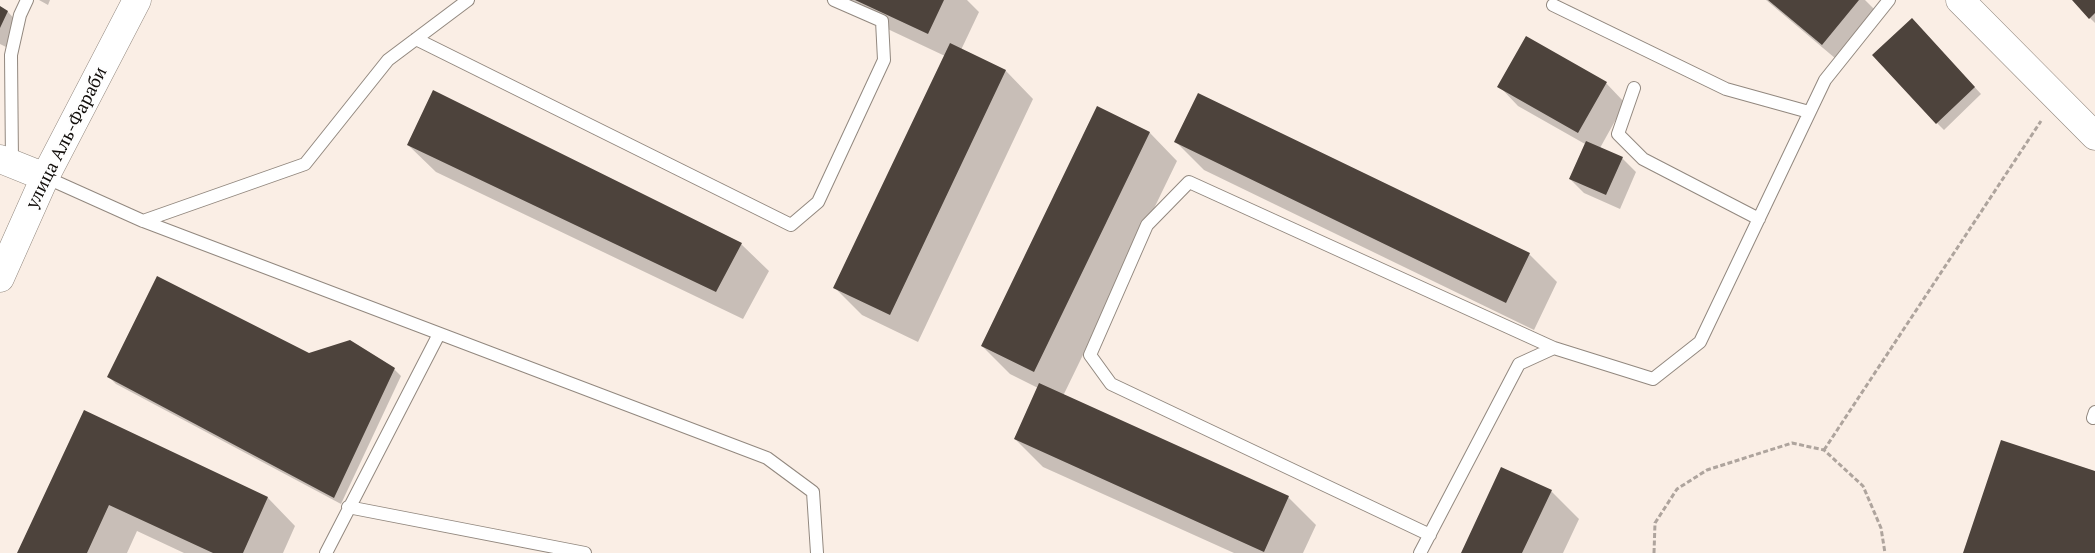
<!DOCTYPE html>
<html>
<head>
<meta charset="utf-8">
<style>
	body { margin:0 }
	canvas { display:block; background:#faeee5 }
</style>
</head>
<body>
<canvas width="2095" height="553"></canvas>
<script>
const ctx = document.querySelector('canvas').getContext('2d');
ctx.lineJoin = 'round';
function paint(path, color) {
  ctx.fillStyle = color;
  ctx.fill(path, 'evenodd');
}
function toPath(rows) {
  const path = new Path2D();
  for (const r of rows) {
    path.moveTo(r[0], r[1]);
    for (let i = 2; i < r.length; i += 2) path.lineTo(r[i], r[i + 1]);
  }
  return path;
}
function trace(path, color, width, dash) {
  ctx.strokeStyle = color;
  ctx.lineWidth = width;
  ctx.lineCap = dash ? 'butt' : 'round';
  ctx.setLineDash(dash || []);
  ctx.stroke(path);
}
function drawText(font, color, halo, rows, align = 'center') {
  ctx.font = font + ' "PT Serif",serif';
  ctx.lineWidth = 5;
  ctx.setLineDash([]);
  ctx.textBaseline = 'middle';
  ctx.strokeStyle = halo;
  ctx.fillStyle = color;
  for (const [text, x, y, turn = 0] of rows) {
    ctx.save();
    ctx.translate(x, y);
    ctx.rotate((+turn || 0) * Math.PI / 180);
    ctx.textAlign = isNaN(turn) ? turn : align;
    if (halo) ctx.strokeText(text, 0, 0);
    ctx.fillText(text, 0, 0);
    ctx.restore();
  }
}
const shadow = toPath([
	[39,0,50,0,48,5],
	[826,0,967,0,979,12,961,50,1006,71,1033,99,918,342,862,315,835,288,945,56],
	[1766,0,1865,0,1881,16,1842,64],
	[2074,0,2095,0,2095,23,2090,18],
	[0,8,8,12,21,26,10,49,0,44],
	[1919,27,1981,94,1944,130,1937,123],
	[1606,83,1625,103,1600,148,1622,158,1636,172,1620,209,1584,193,1570,179,1585,144,1518,106,1499,86],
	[1098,108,1150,133,1177,161,1063,396,1288,497,1316,525,1303,553,1234,553,1043,467,1015,439,1038,388,1010,374,982,346],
	[1176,142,1529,254,1557,282,1534,330,1204,170],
	[408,145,741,244,769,271,743,319,436,172],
	[309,354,394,369,401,376,341,504,116,384,109,377],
	[84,412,268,498,295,526,283,553,184,553,137,531,127,553,19,553],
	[1551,491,1579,519,1563,553,1462,553]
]);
const building = toPath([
	[855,0,944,0,928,34],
	[1768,0,1859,0,1822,45],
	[2072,0,2095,0,2095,13,2089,19],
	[0,6,8,11,0,28],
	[1912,18,1975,87,1936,124,1872,55],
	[1526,36,1607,82,1578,133,1497,87],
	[950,43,1006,70,890,315,833,288],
	[433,90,742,243,716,292,407,145],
	[1198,93,1530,253,1506,303,1174,142],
	[1097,106,1150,132,1034,372,981,346],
	[1586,141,1623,157,1606,195,1569,179],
	[157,276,309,353,350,340,395,368,334,498,107,377],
	[1039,383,1289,496,1264,552,1014,439],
	[84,410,268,497,243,553,213,553,109,505,87,553,17,553],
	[2001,440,2095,471,2095,553,1963,553],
	[1501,467,1552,490,1522,553,1461,553]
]);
const path = toPath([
	[1824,450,2041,121],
	[1654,553,1655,523,1677,489,1707,470,1792,443,1824,450,1863,486,1881,528,1885,553]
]);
const lane = toPath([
	[1553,5,1726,89,1809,112],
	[416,39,791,225,818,202,884,60,882,21,834,0],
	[1634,88,1618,134,1643,159,1759,219],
	[12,163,11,55,20,15,27,0],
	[45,177,143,221,767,458,813,492,817,553],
	[143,221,305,164,388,60,468,0],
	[2093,418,2095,412],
	[348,507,585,553],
	[1430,535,1111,384,1090,355,1147,225,1189,182,1554,348],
	[326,553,439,334],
	[1420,553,1519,364,1554,348,1653,379,1700,342,1825,80,1889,0]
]);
const secondary = toPath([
	[1960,0,2095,136],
	[0,159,45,177],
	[0,278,45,177,137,0]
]);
const streetNames = [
	["улица Аль-Фараби",67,138,-63]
];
paint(shadow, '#0003');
paint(building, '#4d433c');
trace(lane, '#92887f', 14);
trace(secondary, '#92887f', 29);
trace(path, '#aea49d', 3, [5, 2.5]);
trace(lane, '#fff', 12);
trace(secondary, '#fff', 28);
drawText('18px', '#110d0a', '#fefefe', streetNames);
</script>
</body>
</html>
